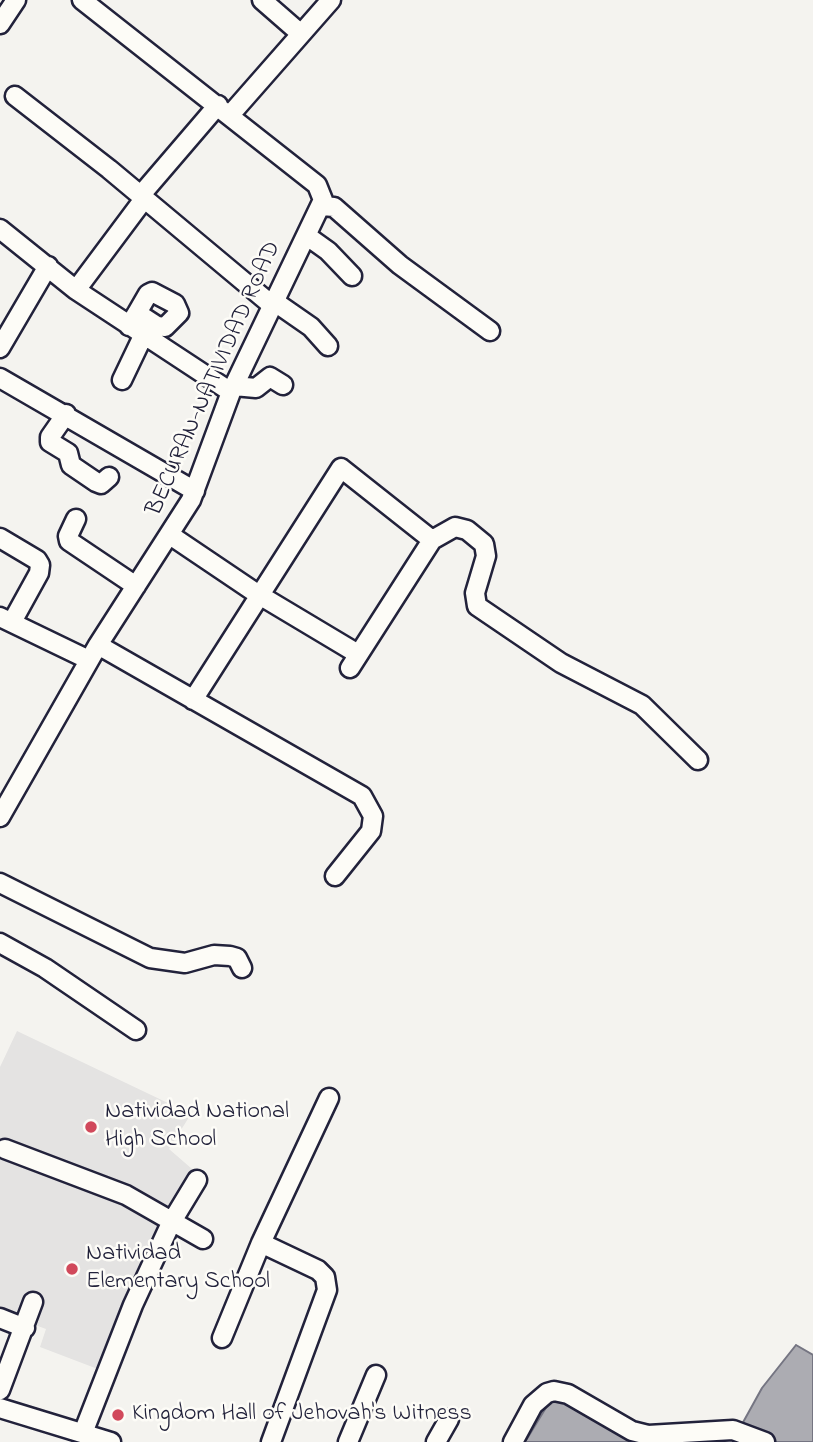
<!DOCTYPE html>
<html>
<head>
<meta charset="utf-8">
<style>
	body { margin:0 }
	canvas { display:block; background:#f4f3ef }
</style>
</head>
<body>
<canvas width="813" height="1442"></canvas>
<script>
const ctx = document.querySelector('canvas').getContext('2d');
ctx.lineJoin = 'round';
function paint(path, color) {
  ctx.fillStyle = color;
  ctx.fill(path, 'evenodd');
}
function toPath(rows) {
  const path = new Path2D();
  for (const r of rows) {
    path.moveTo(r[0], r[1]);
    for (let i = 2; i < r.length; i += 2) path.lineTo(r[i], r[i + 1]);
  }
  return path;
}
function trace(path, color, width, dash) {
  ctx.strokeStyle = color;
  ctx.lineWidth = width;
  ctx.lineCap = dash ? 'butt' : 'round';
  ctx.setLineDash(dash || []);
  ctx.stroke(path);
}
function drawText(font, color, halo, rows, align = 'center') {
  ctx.font = font + ' "Indie Flower",sans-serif';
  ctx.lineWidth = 5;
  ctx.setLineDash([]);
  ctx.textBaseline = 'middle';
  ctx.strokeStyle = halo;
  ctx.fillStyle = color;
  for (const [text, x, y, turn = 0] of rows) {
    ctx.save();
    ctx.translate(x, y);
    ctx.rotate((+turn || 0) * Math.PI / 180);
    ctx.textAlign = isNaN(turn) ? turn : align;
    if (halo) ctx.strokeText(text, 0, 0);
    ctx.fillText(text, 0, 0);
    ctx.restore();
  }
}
const built = toPath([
	[17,1031,191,1114,169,1149,199,1175,172,1221,0,1139,0,1067],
	[0,1141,145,1199,162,1226,103,1371,40,1347,46,1329,0,1312]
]);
const water = toPath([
	[796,1345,813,1355,813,1442,774,1442,741,1426,762,1388,796,1345],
	[550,1401,571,1402,640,1442,525,1442,550,1401]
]);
const minor = toPath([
	[262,0,301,34],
	[0,24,16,0],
	[15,96,109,169,273,306],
	[230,115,331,0],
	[140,196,218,105],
	[322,206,334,207,400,265,490,331],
	[0,229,76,290,231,392],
	[307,236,328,251,352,276],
	[76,290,144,199],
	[275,302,311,327,328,346],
	[129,326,137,313,148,294,152,292,175,304,179,313,165,327,157,326,137,313],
	[0,348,48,266],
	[0,378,195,491],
	[122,380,144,334],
	[234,386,256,388,270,377,283,385],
	[66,414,50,437,50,442,68,453,71,465,96,482,101,484,109,477],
	[76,519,68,536,69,541,136,586],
	[170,535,256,593,358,654],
	[0,538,37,560,40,565,39,573,12,622],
	[0,617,89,660],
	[98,645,362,796,373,816,371,831,335,876],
	[350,668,432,540,455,527,467,530,484,544,486,556,475,593,477,606,561,663,642,705,698,760],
	[193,700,341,468,432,540],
	[0,817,98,645,191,500,231,392,323,200,317,185,82,0],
	[0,883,150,958,185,963,214,955,230,956,237,958,242,968],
	[0,943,45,968,136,1030],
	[5,1149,126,1195,203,1239],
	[261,1243,329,1098],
	[0,1318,25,1328],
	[222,1338,261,1243,318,1270,325,1277,327,1290,271,1442],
	[0,1390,33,1302],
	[0,1408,111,1442],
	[83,1433,133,1305,171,1223,197,1180],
	[348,1442,376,1375],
	[436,1442,449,1419],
	[513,1442,533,1405,547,1393,554,1391,568,1394,632,1431,648,1435,733,1430,765,1442]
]);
const markers = [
	[91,1127,7,"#d1495b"],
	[72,1269,7,"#d1495b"],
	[118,1415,7,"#d1495b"]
];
const streetNames = [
	["BECURAN-NATIVIDAD ROAD",215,379,-66]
];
const poiNames = [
	["Natividad National",105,1113],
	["High School",105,1141],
	["Natividad",86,1255],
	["Elementary School",86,1283],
	["Kingdom Hall of Jehovah's Witness",132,1415]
];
paint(built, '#e4e3e2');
paint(water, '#acacb2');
trace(water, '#757582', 2);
trace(minor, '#22223b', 23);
trace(minor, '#fdfcf7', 18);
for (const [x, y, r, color] of markers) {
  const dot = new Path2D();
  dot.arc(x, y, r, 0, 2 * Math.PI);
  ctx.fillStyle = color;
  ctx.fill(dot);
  trace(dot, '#fdfcf7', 2.5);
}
drawText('24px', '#22223b', '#fdfcf7', streetNames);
drawText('24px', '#22223b', '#fdfcf7', poiNames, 'left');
</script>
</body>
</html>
